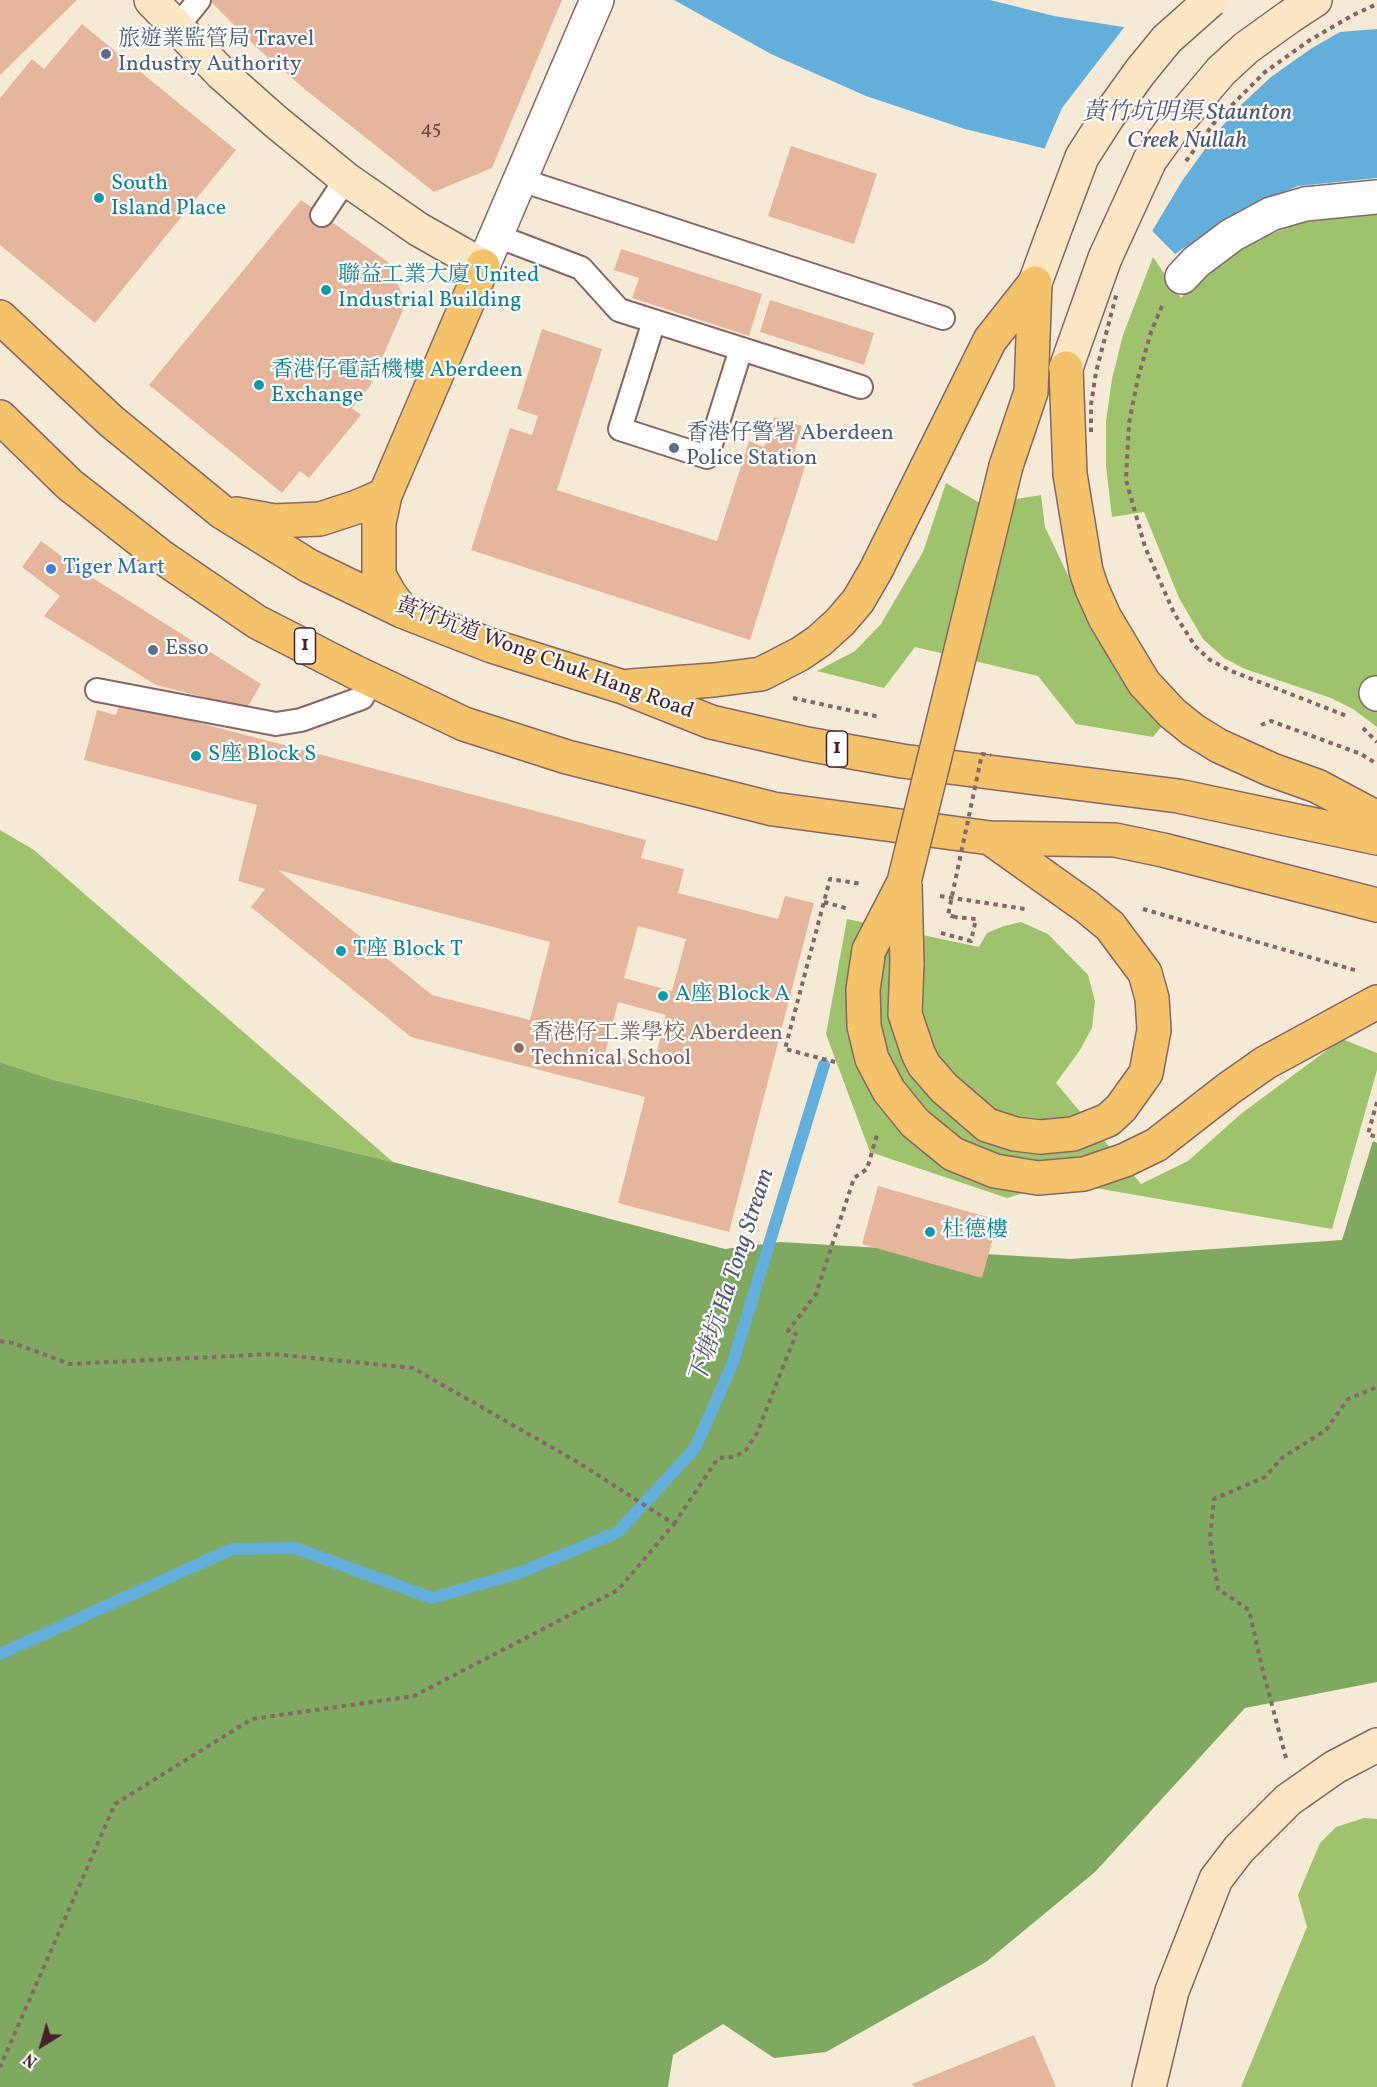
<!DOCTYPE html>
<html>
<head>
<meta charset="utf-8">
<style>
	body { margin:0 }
	#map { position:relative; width:1377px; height:2087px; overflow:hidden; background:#f5ead6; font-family:Vollkorn,serif }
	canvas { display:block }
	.north { position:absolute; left:12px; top:2015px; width:60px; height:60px; -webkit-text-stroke:4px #fff; paint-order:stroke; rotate:217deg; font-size:16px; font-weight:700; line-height:24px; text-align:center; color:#4a1f2b }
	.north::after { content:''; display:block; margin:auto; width:21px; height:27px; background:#4a1f2b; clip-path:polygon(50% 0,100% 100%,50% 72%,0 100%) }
</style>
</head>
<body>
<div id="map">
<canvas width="1377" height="2087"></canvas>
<div class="north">N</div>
</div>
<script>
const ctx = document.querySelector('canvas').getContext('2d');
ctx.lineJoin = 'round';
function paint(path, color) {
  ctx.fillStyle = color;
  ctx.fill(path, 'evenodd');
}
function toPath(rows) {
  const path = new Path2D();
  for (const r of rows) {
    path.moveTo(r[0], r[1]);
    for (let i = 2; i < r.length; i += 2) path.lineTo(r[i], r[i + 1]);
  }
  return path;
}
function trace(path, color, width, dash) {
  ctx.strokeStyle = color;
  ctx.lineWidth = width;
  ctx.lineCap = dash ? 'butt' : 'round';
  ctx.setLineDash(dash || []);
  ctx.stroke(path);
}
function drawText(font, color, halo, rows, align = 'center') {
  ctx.font = font + ' Vollkorn,"Noto Serif TC",serif';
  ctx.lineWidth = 4.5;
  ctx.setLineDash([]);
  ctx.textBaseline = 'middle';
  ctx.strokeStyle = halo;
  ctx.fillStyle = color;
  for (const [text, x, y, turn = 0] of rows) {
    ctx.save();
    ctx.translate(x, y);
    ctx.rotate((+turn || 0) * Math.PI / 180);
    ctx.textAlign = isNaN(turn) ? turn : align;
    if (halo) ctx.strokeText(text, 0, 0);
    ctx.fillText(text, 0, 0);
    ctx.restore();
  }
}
const green = toPath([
	[1377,212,1377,727,1353,709,1331,698,1245,669,1224,658,1203,639,1179,598,1144,512,1112,517,1106,466,1106,421,1112,379,1123,335,1153,257,1181,298,1199,277,1255,240,1308,220],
	[946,483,978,502,997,502,1041,495,1045,527,1073,586,1136,693,1166,721,1153,737,1076,724,1038,676,915,647,884,688,817,671,855,651,881,624,923,552],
	[0,830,34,850,393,1162,54,1080,0,1062],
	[847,919,979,947,987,933,1004,926,1021,922,1048,934,1088,975,1095,1001,1092,1028,1080,1050,1056,1083,1141,1184,1188,1161,1242,1113,1342,1039,1377,1053,1377,1070,1332,1229,1061,1182,1007,1198,870,1152,826,1034],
	[1364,1818,1377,1819,1377,2087,1241,2087,1307,1927,1298,1895,1320,1843,1336,1827]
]);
const forest = toPath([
	[0,1062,54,1080,393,1162,725,1249,780,1242,1070,1259,1342,1240,1373,1141,1377,1143,1377,1682,1245,1708,1095,1872,986,1962,826,2052,774,2058,723,2024,673,2055,668,2087,0,2087]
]);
const water = toPath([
	[674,0,990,0,1054,16,1142,30,1277,37,1377,29,1377,178,1298,186,1241,210,1175,254,1079,157,965,129,866,96,771,54]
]);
const pier = toPath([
	[1126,25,1142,27,1277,34,1347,28,1312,48,1271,77,1241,105,1218,131,1182,181,1151,233,1077,160,1043,152,1062,108]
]);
const stream = toPath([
	[0,1654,232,1549,295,1548,432,1598,519,1573,618,1532,695,1448,732,1365,824,1065]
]);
const building = toPath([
	[0,0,77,0,0,75],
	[209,0,562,0,492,168,434,192,307,91,255,46],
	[82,24,236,150,95,323,0,245,0,98,32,59,44,69],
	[791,146,877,174,854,244,768,216],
	[301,200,388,262,406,303,370,386,352,408,361,415,309,478,300,471,282,493,149,385],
	[621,249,762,294,749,336,632,298,639,278,614,270],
	[770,300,874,333,864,365,760,332],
	[542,329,602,349,557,490,717,541,749,441,764,447,774,417,802,426,793,456,807,460,750,640,471,550,510,428,532,435,538,416,517,409],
	[41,541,80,570,261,684,247,708,156,685,44,616,60,596,22,567],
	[120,702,646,840,641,858,684,869,678,893,778,919,785,896,814,903,729,1232,618,1203,645,1097,411,1037,251,907,265,889,238,881,257,805,84,760,97,710,116,715],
	[278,870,550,942,530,1020,432,995],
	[638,926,686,939,672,991,624,978],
	[618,1002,666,1015,653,1067,605,1054],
	[878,1186,998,1220,982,1278,862,1244],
	[1034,2035,1056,2087,914,2087,912,2084]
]);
const path = toPath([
	[1162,306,1151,332,1138,378,1129,423,1126,480,1145,547,1174,613,1195,646,1210,660,1231,671,1347,716],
	[793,698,880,717],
	[1261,725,1271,721,1361,754,1377,764],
	[1363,728,1377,742],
	[940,896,1025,909],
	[824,902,849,909],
	[1143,909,1358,971],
	[941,933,971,941,976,919,955,917],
	[835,1062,785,1049,830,879,862,884],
	[1377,1102,1368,1134,1377,1137],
	[0,1341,13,1343,70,1364,273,1354,413,1368,579,1463,674,1524,618,1590,414,1696,252,1719,115,1804,0,2067],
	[674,1524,718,1458,734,1457,746,1450,757,1433,796,1334,788,1331,816,1294,854,1178,867,1169,877,1135],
	[1286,1758,1263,1671,1249,1610,1218,1589,1210,1539,1214,1499,1265,1477,1282,1458,1326,1430,1348,1399,1377,1387]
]);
const lane = toPath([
	[177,27,199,0],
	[521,180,943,318],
	[322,215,346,179],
	[497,236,581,268,619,310,861,387],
	[654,321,620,429,707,457,741,349],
	[97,690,276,724,301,720,362,698,371,680]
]);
const street = toPath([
	[483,266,597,0],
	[1182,277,1196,262,1232,235,1271,214,1305,204,1377,197],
	[1376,693,1377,694]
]);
const secondary = toPath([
	[151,0,222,74,275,121,346,179,418,229,483,266],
	[1150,160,1173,128,1221,71,1246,48,1289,17,1315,0],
	[1035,283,1053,234],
	[1066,368,1105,258],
	[1149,2087,1172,1991,1216,1879,1239,1849,1288,1800,1335,1767,1377,1745]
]);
const highway = toPath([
	[0,317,111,421,222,512,309,566,402,611,492,646,623,687,711,722,807,744,902,761,1178,796,1377,838],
	[1066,368,1070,474,1086,571,1092,589,1105,618,1144,683,1172,713,1193,730,1219,746,1272,770,1317,786,1377,818],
	[0,417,70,485,88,499,159,555,257,622,355,672,464,724,567,757,773,809,990,838,1115,840,1163,850,1377,905],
	[1006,466,1031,392,1035,283],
	[236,514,274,521,320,519,357,507,385,495],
	[402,611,389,593,379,575,379,523,385,495,483,266],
	[631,686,714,680,761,674,800,654,819,641,840,622,858,601,876,570,990,340,1035,283],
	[869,950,863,989,864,1026,872,1059,889,1091,915,1123,953,1154,995,1171,1038,1178,1084,1174,1125,1160,1156,1145,1228,1089,1265,1063,1377,1002],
	[907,963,905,1014,918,1053,924,1065,944,1088,987,1125,1015,1134,1040,1137,1073,1134,1108,1120,1121,1108,1146,1073,1154,1030,1152,998,1145,973,1110,926,1087,907,990,838]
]);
const pathBridge = toPath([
	[1186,161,1214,123,1265,72,1310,40,1353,15,1377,4],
	[1091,432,1091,405,1096,372,1117,292],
	[955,917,948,915,982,754,991,755]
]);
const secondaryBridge = toPath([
	[1053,234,1082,157,1107,118,1140,72,1167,39,1211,0],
	[1105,258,1150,160]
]);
const highwayBridge = toPath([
	[905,884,907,963],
	[869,950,904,882,1006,466]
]);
const markers = [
	[106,54,6,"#5c6f8a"],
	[99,198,6,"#0f9aa8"],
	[326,290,6,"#0f9aa8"],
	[259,385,6,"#0f9aa8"],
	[674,448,6,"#5c6f8a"],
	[51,569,6,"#3f7fe0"],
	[153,650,6,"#5c6f8a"],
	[196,756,6,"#0f9aa8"],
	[341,951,6,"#0f9aa8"],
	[663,996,6,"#0f9aa8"],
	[519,1048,6,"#8d6e63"],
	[930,1232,6,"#0f9aa8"]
];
const numberNames = [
	["45",431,130]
];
const shields = [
	[305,646,21],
	[837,749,21]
];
const shieldNames = [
	["1",305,646],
	["1",837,749]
];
const serviceNames = [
	["旅遊業監管局 Travel",118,41],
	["Industry Authority",118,66],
	["香港仔警署 Aberdeen",686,435],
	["Police Station",686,460],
	["Esso",165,650]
];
const cultureNames = [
	["South",111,185],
	["Island Place",111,210],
	["聯益工業大廈 United",338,277],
	["Industrial Building",338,302],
	["香港仔電話機樓 Aberdeen",271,372],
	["Exchange",271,397],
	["S座 Block S",208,756],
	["T座 Block T",353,951],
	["A座 Block A",675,996],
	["杜德樓",942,1232]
];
const shopNames = [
	["Tiger Mart",63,569]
];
const streetNames = [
	["黃竹坑道 Wong Chuk Hang Road",544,660,20]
];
const educationNames = [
	["香港仔工業學校 Aberdeen",531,1035],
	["Technical School",531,1060]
];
const waterNames = [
	["黃竹坑明渠 Staunton",1187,115],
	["Creek Nullah",1187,143],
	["下塘坑 Ha Tong Stream",734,1277,-72]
];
paint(green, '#9fc36d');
paint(forest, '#7fa960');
paint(water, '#64aedc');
paint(pier, '#f5ead6');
trace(stream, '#64aedc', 12);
paint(building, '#e6b69c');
trace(lane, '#866667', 26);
trace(street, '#866667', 36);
trace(secondary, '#866667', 36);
trace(highway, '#866667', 36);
trace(path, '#866667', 4, [4.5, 4.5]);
trace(lane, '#fff', 22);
trace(street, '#fff', 33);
trace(secondary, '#fbe7c3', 33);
trace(highway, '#f4c26a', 33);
trace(secondaryBridge, '#866667', 36, []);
trace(highwayBridge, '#866667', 36, []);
trace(pathBridge, '#866667', 4, [4.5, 4.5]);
trace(secondaryBridge, '#fbe7c3', 33);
trace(highwayBridge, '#f4c26a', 33);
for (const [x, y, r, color] of markers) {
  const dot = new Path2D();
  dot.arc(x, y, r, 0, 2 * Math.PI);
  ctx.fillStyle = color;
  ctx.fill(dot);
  trace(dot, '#fff', 2);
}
drawText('20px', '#714547', null, numberNames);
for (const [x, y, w] of shields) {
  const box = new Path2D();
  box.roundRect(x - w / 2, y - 18, w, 36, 4.5);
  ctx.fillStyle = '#fff';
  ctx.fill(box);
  trace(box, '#4a1f2b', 1.5);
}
drawText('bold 21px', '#4a1f2b', null, shieldNames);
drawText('22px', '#4e5e75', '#fff', serviceNames, 'left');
drawText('22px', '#0d838f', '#fff', cultureNames, 'left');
drawText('22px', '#366cbe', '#fff', shopNames, 'left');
drawText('22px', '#4a1f2b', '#fff', streetNames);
drawText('22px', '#785e54', '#fff', educationNames, 'left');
drawText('italic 24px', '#545872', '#fff', waterNames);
</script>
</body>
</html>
